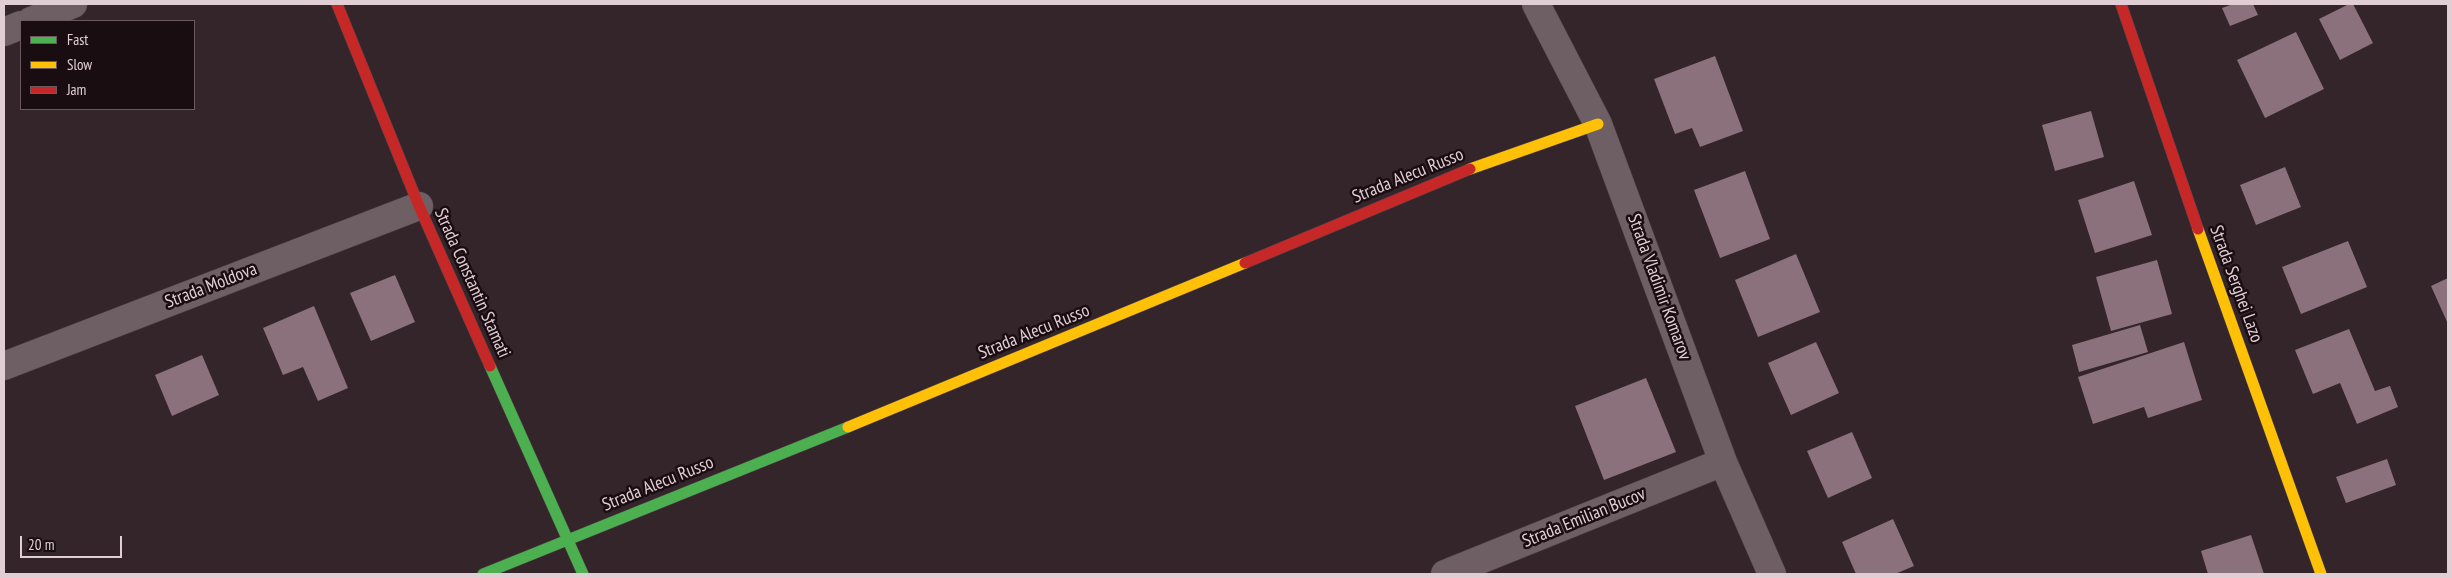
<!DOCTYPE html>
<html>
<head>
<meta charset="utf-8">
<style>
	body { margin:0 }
	#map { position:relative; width:2452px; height:578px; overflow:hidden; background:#34252b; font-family:"PT Sans Narrow",sans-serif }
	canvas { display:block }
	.frame { position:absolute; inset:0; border:5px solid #e1ced5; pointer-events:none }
	.legend { position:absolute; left:20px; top:20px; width:175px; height:90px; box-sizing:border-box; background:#1a0d12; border:1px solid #6a5a60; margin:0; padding:6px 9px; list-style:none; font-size:15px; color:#e1ced5 }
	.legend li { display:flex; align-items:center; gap:10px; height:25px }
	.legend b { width:25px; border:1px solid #6a5a60 }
	.scale { position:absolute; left:20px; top:536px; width:102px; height:22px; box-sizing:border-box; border:2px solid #e1ced5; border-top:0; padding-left:6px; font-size:15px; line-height:18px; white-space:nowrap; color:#e1ced5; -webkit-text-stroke:4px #1a0d12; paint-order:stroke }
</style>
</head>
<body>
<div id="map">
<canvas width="2452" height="578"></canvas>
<div class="frame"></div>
<ul class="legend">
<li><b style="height:6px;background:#4caf50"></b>Fast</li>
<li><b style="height:6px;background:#ffc107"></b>Slow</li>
<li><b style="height:6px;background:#c62828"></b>Jam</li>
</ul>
<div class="scale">20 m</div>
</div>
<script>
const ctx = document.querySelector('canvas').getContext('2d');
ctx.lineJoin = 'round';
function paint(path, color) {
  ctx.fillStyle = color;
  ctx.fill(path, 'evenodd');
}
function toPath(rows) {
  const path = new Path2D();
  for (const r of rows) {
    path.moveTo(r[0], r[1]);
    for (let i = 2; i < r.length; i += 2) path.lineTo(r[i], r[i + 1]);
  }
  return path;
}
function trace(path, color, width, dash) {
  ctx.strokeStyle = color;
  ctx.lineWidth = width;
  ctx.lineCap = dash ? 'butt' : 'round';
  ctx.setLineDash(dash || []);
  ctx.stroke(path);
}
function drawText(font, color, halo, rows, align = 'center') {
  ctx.font = font + ' "PT Sans Narrow",sans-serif';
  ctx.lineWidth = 5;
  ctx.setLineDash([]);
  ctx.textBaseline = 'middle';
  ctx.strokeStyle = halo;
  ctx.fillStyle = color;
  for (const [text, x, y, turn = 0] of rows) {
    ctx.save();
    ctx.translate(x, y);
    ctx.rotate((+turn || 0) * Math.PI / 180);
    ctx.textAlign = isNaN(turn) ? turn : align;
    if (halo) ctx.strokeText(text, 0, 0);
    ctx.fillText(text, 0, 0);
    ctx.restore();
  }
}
const building = toPath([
	[2233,4,2253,4,2258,15,2230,26,2222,8],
	[2349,4,2353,4,2373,43,2340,60,2319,19],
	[2296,32,2324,89,2265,118,2237,60],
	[1715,56,1743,131,1700,147,1692,128,1675,134,1654,79],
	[2091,111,2104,157,2055,171,2042,125],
	[2285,167,2301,207,2256,225,2240,185],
	[1745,171,1770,239,1720,258,1694,190],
	[2134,181,2152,235,2095,253,2078,200],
	[2348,241,2367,287,2301,314,2282,267],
	[1796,254,1820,312,1758,337,1735,280],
	[2157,260,2172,314,2111,331,2096,277],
	[395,275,415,322,371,341,350,293],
	[2448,278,2448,324,2431,286],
	[314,306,348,388,318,401,303,367,283,375,263,328],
	[2140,325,2148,352,2079,372,2072,345],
	[2349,329,2375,391,2390,386,2398,407,2357,424,2340,383,2313,394,2295,350],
	[1816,342,1839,393,1791,415,1768,363],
	[2184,342,2202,400,2148,418,2144,407,2093,424,2078,377],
	[202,355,219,395,172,416,155,375],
	[1646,378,1676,452,1604,480,1575,406],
	[1852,432,1872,478,1828,498,1807,451],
	[2387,459,2396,485,2346,503,2336,477],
	[1893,519,1914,566,1895,574,1856,574,1842,542],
	[2251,535,2264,574,2208,574,2201,551]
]);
const street = toPath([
	[1536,4,1598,124,1723,462,1772,574],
	[31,21,73,4],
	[4,32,21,25],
	[4,366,419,206],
	[1445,574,1723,462]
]);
const fast = toPath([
	[490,366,583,574],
	[483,574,848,427]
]);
const slow = toPath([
	[1470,169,1598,124],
	[2198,229,2321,574],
	[848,427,1245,263]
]);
const jam = toPath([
	[337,4,419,206,490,366],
	[2121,4,2198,229],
	[1245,263,1470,169]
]);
const streetNames = [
	["Strada Alecu Russo",1408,176,-22],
	["Strada Constantin Stamati",472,283,66],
	["Strada Serghei Lazo",2236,284,70],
	["Strada Moldova",211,286,-21],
	["Strada Vladimir Komarov",1659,287,70],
	["Strada Alecu Russo",1034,332,-22],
	["Strada Alecu Russo",658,484,-22],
	["Strada Emilian Bucov",1584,518,-22]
];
paint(building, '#8b717b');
trace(street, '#4e4247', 29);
trace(fast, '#4e4247', 12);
trace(slow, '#4e4247', 12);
trace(jam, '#4e4247', 12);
trace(street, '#6d5f64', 28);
trace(fast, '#4caf50', 11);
trace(slow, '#ffc107', 11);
trace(jam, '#c62828', 11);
drawText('18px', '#e1ced5', '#1a0d12', streetNames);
</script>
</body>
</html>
